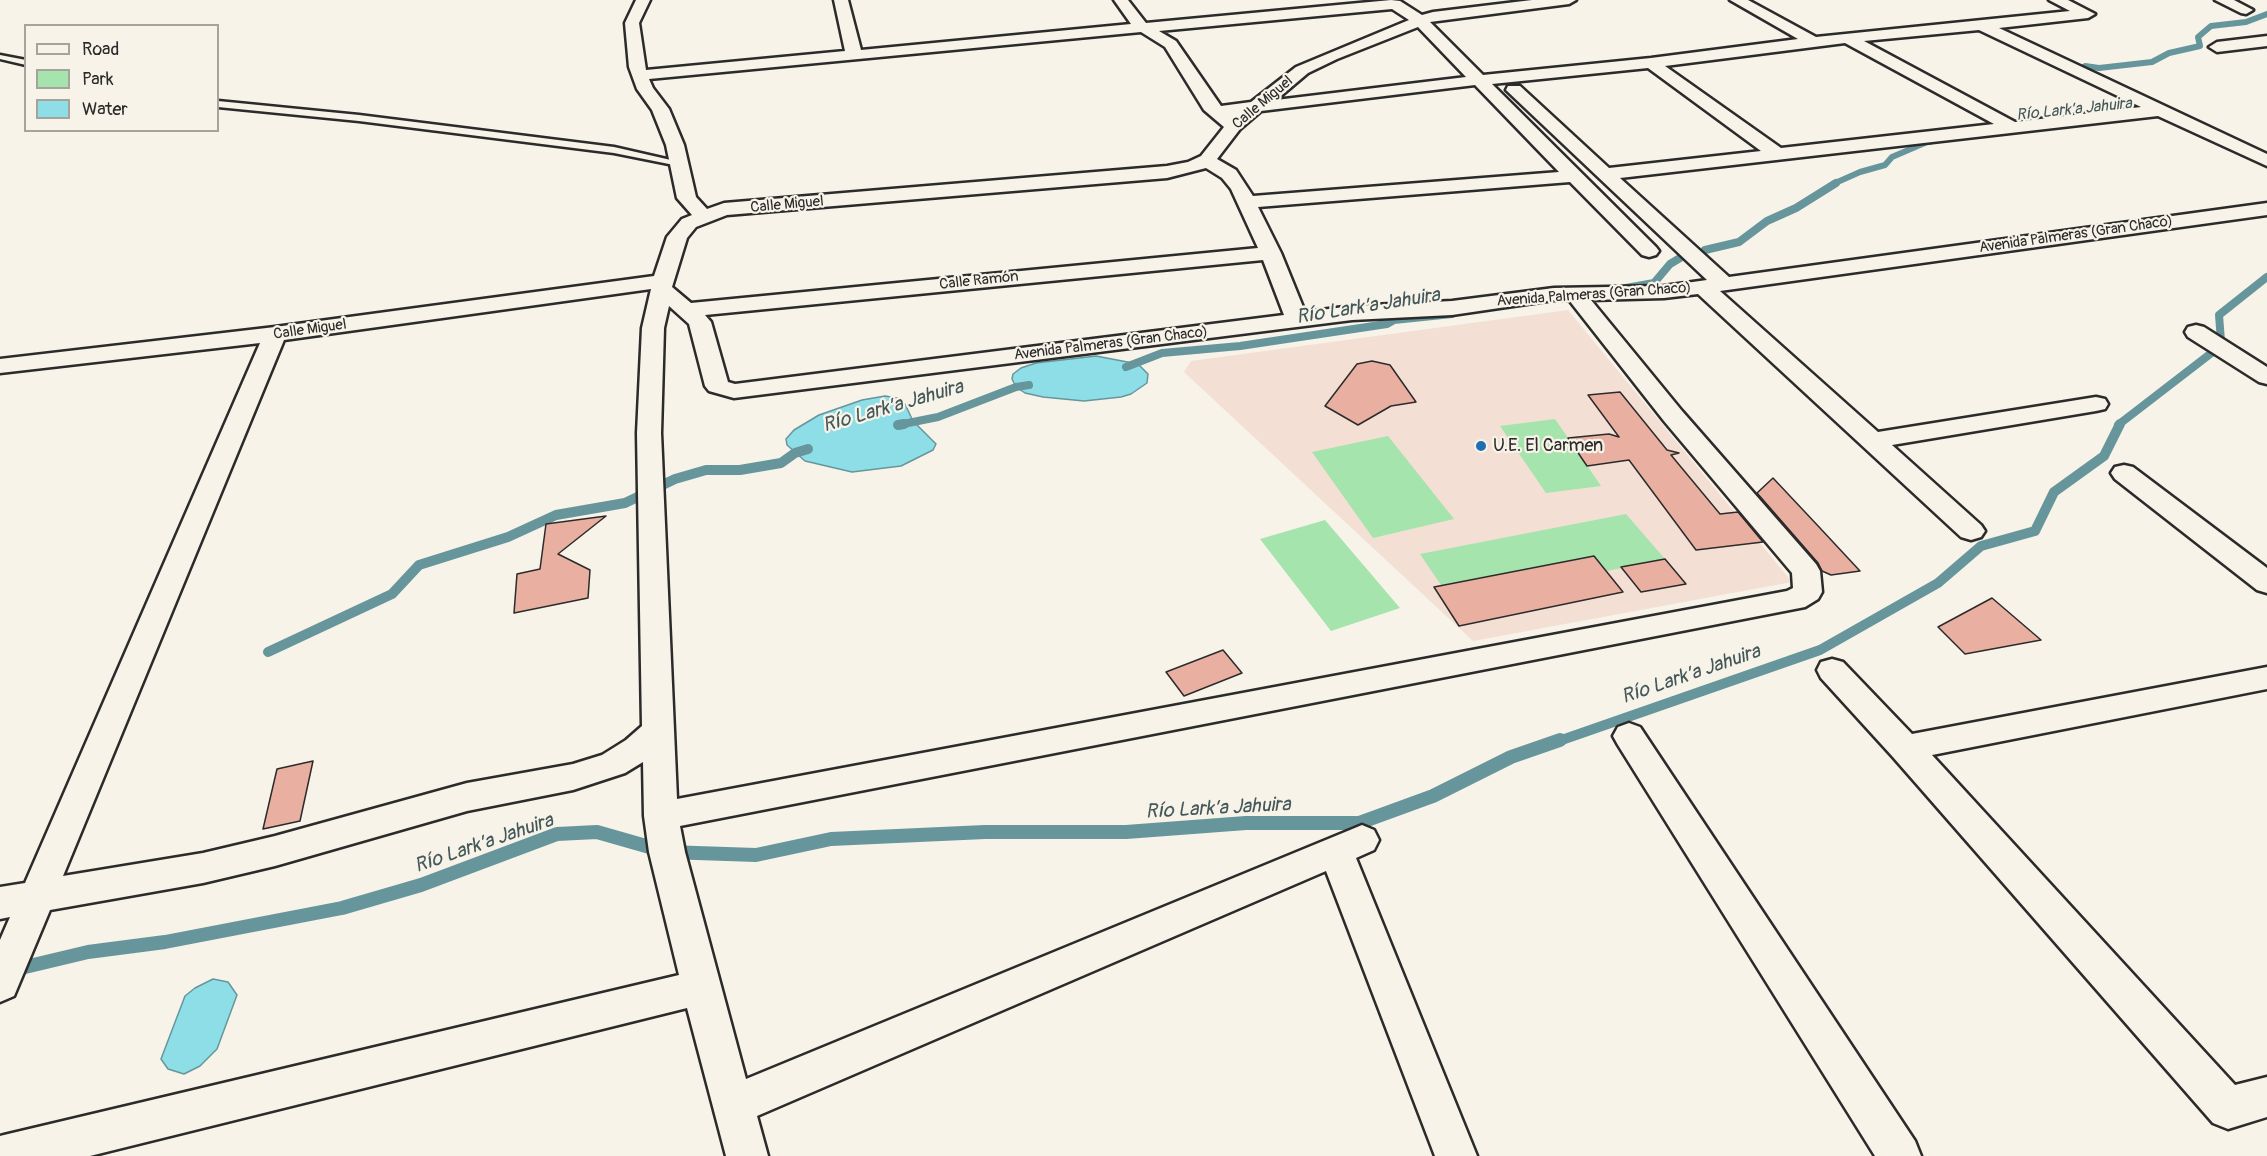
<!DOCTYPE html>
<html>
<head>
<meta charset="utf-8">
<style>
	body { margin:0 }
	#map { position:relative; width:2267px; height:1156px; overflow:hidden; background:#f7f3e8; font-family:Pangolin,sans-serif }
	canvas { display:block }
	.legend { position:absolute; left:24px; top:24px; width:195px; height:108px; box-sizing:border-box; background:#f7f3e8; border:2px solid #a5a39c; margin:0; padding:8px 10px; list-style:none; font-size:18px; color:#2b2b2b }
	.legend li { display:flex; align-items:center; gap:12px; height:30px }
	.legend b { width:30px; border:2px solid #a5a39c }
</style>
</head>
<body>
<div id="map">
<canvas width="2267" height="1156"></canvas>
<ul class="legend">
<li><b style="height:8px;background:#f7f3e8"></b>Road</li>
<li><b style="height:16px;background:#a5e4ac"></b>Park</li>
<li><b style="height:16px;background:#8edee8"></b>Water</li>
</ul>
</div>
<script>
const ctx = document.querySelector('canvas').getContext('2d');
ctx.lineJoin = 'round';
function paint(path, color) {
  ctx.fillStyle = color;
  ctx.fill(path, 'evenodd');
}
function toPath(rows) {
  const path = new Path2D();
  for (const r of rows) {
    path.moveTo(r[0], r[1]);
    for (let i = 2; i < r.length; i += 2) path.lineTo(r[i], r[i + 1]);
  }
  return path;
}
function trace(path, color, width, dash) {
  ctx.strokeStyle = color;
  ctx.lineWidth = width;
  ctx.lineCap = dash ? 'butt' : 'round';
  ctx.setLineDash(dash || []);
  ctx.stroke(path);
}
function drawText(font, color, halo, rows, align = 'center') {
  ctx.font = font + ' Pangolin,sans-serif';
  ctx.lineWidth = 4.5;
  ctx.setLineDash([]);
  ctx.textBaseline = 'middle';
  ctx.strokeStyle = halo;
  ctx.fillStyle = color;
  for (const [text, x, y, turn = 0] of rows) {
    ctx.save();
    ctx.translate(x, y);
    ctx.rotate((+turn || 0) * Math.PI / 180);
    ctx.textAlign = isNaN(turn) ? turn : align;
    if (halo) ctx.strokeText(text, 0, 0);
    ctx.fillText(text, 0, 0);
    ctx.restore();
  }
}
const built = toPath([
	[1568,310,1792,582,1473,641,1184,372,1191,361]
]);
const green = toPath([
	[1555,419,1601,486,1546,493,1500,426],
	[1388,436,1454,519,1373,538,1312,452],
	[1626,514,1665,559,1607,571,1594,556,1441,585,1420,554],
	[1325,520,1400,608,1331,631,1260,539]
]);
const water = toPath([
	[1096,356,1138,364,1148,374,1147,383,1131,394,1121,397,1084,401,1043,397,1025,393,1016,387,1012,379,1013,374,1021,368,1036,363,1096,356],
	[885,396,897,398,905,404,913,421,936,444,933,450,901,466,852,472,805,461,787,445,786,439,794,430,819,415,862,400,885,396],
	[213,979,228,982,237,995,217,1049,200,1066,184,1074,168,1069,161,1059,185,996,195,988,213,979]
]);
const streamFar3 = toPath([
	[2082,74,2076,71,2085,66,2099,68,2152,62,2169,53,2200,46,2198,37,2211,26,2246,22,2267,14],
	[1833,184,1860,172,1885,165,1892,157,1927,142,1939,140]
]);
const streamFar2 = toPath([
	[1705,250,1739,242,1767,221,1796,208,1836,183],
	[1626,288,1654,283,1670,264,1680,258],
	[1126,367,1162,353,1240,346,1387,324,1394,320,1452,314],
	[898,425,938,417,1016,387,1029,385],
	[2118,425,2214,351,2221,341,2219,315,2267,277]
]);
const streamFar1 = toPath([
	[898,425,904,424],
	[268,652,392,594,419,565,508,537,556,515,625,503,675,479,706,470,740,470,781,463,795,453,808,449],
	[1556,742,1820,650,1938,583,1981,546,2035,531,2054,492,2104,456,2120,424]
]);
const stream = toPath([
	[0,973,88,952,165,942,342,908,421,885,557,834,597,832,667,852,756,855,831,839,985,832,1126,832,1246,823,1359,823,1433,796,1511,757,1560,740]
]);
const building = toPath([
	[1372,361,1390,365,1416,402,1391,406,1358,425,1325,406,1357,364,1372,361],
	[1620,392,1667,450,1679,453,1671,455,1720,514,1738,512,1763,542,1696,550,1629,460,1587,466,1568,438,1609,434,1619,437,1588,395,1620,392],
	[1773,478,1820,528,1860,571,1831,575,1822,571,1818,563,1757,493,1773,478],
	[606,516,558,554,590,570,588,598,514,613,517,574,540,569,546,524,606,516],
	[1594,556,1623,592,1459,626,1434,587,1594,556],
	[1665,559,1686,584,1641,592,1621,567,1665,559],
	[1992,598,2041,640,1965,654,1938,627,1992,598],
	[1223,650,1242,673,1184,696,1166,672,1223,650],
	[313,761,300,821,263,829,277,769,313,761]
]);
const lane = toPath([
	[0,55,26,60,26,65,0,59,0,55],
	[218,101,359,115,614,147,684,163,679,166,614,153,359,121,218,107,218,101]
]);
const street = toPath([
	[636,0,650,0,639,23,646,70,845,51,834,0,848,0,861,50,1131,24,1114,0,1128,0,1146,23,1391,0,1400,1,1422,15,1433,12,1532,0,1576,0,1569,4,1430,22,1483,75,1651,58,1798,39,1730,0,1748,0,1816,37,2070,11,2049,0,2068,0,2095,14,2088,18,1999,28,2267,154,2267,166,2158,116,1620,178,1729,277,2267,203,2267,215,1720,291,1878,432,2096,397,2105,399,2108,404,2105,409,2096,411,1892,445,1981,525,1985,531,1981,537,1971,540,1961,537,1698,294,1664,298,1591,300,1682,411,1816,564,1820,571,1822,592,1818,599,1805,607,680,826,685,852,746,1079,1350,830,1362,825,1374,830,1379,840,1374,850,1356,858,1477,1156,1435,1156,1326,871,757,1116,768,1156,726,1156,687,1008,90,1156,0,1156,0,1136,4,1135,679,975,649,852,644,816,643,762,625,773,573,790,467,811,275,866,203,883,50,910,14,996,0,1002,0,940,10,917,0,919,0,887,25,883,260,343,0,373,0,359,275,327,654,276,667,237,682,219,692,215,677,198,666,145,652,110,637,89,629,67,625,23,636,0],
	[1392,9,1409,20,1296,67,1251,102,1221,106,1176,41,1159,31,1392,9],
	[1418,27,1466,77,1276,100,1308,73,1337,59,1418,27],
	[1979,30,2141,107,2015,122,1864,41,1979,30],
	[1141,32,1165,47,1204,110,1224,127,1201,156,1188,162,1167,166,724,203,707,209,696,197,684,145,669,109,653,88,649,79,1141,32],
	[1845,43,1994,124,1781,148,1665,66,1845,43],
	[1648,68,1761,151,1609,168,1520,86,1508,86,1506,90,1707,280,1664,286,1554,288,1452,301,1352,306,1305,312,1281,253,1258,207,1570,182,1642,255,1649,257,1656,255,1659,251,1656,247,1492,84,1648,68],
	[1475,85,1559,172,1253,196,1236,170,1217,159,1240,129,1261,111,1475,85],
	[1206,168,1222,178,1231,189,1258,248,691,303,672,287,687,238,696,227,727,215,1167,178,1206,168],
	[1263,260,1284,315,735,384,728,382,711,322,705,315,1263,260],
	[651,289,642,328,637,433,642,726,626,740,602,755,573,764,467,783,275,836,203,853,63,876,284,340,651,289],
	[1554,300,1569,300,1664,421,1792,573,1793,588,1787,591,677,799,661,433,664,328,669,306,689,324,705,386,709,391,734,398,1352,320,1452,315,1554,300],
	[2215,0,2234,0,2253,10,2246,14,2241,13,2215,0],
	[2267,36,2267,46,2217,52,2209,47,2217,42,2267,36],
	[2196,325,2204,327,2267,367,2267,384,2259,382,2188,337,2185,332,2188,327,2196,325],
	[2124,465,2133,467,2267,568,2267,593,2257,590,2115,479,2111,473,2115,467,2124,465],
	[1832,659,1843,662,1912,734,2267,667,2267,689,1932,755,2235,1085,2267,1077,2267,1117,2228,1129,2213,1123,1893,757,1821,678,1817,670,1821,662,1832,659],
	[1629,723,1640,727,1915,1141,1921,1156,1875,1156,1618,745,1613,736,1618,727,1629,723]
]);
const markers = [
	[1481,446,6,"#1f6fb2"]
];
const farStreetnames = [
	["Calle Miguel",1263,103,-40],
	["Calle Miguel",787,205,-5],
	["Avenida Palmeras (Gran Chaco)",2076,235,-8],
	["Calle Ramón",979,281,-6],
	["Avenida Palmeras (Gran Chaco)",1594,295,-4],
	["Calle Miguel",310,330,-8],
	["Avenida Palmeras (Gran Chaco)",1111,344,-7]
];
const farWaternames = [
	["Río Lark’a Jahuira",2074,110,-6]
];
const poiNames = [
	["U.E. El Carmen",1493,446]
];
const waterNames = [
	["Río Lark’a Jahuira",1368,307,-9],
	["Río Lark’a Jahuira",893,407,-16],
	["Río Lark’a Jahuira",1691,675,-19],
	["Río Lark’a Jahuira",1218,809,-3],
	["Río Lark’a Jahuira",484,844,-19]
];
paint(built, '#f3dfd3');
paint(green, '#a5e4ac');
paint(water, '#8edee8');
trace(water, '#66969c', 1.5);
trace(streamFar3, '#66969c', 6);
trace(streamFar2, '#66969c', 8);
trace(streamFar1, '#66969c', 10);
trace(stream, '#66969c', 14);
paint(building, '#e9b0a1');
trace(building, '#2b2b2b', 1.5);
trace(lane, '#2b2b2b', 5);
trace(street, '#2b2b2b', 5);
paint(lane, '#f7f3e8');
paint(street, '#f7f3e8');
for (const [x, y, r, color] of markers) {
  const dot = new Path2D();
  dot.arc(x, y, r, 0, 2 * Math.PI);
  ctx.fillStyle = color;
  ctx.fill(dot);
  trace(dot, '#f7f3e8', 2);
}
drawText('15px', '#2b2b2b', '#f7f3e8', farStreetnames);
drawText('italic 16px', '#44585a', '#f7f3e8', farWaternames);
drawText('18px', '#2b2b2b', '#f7f3e8', poiNames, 'left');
drawText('italic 20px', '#44585a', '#f7f3e8', waterNames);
</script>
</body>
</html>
